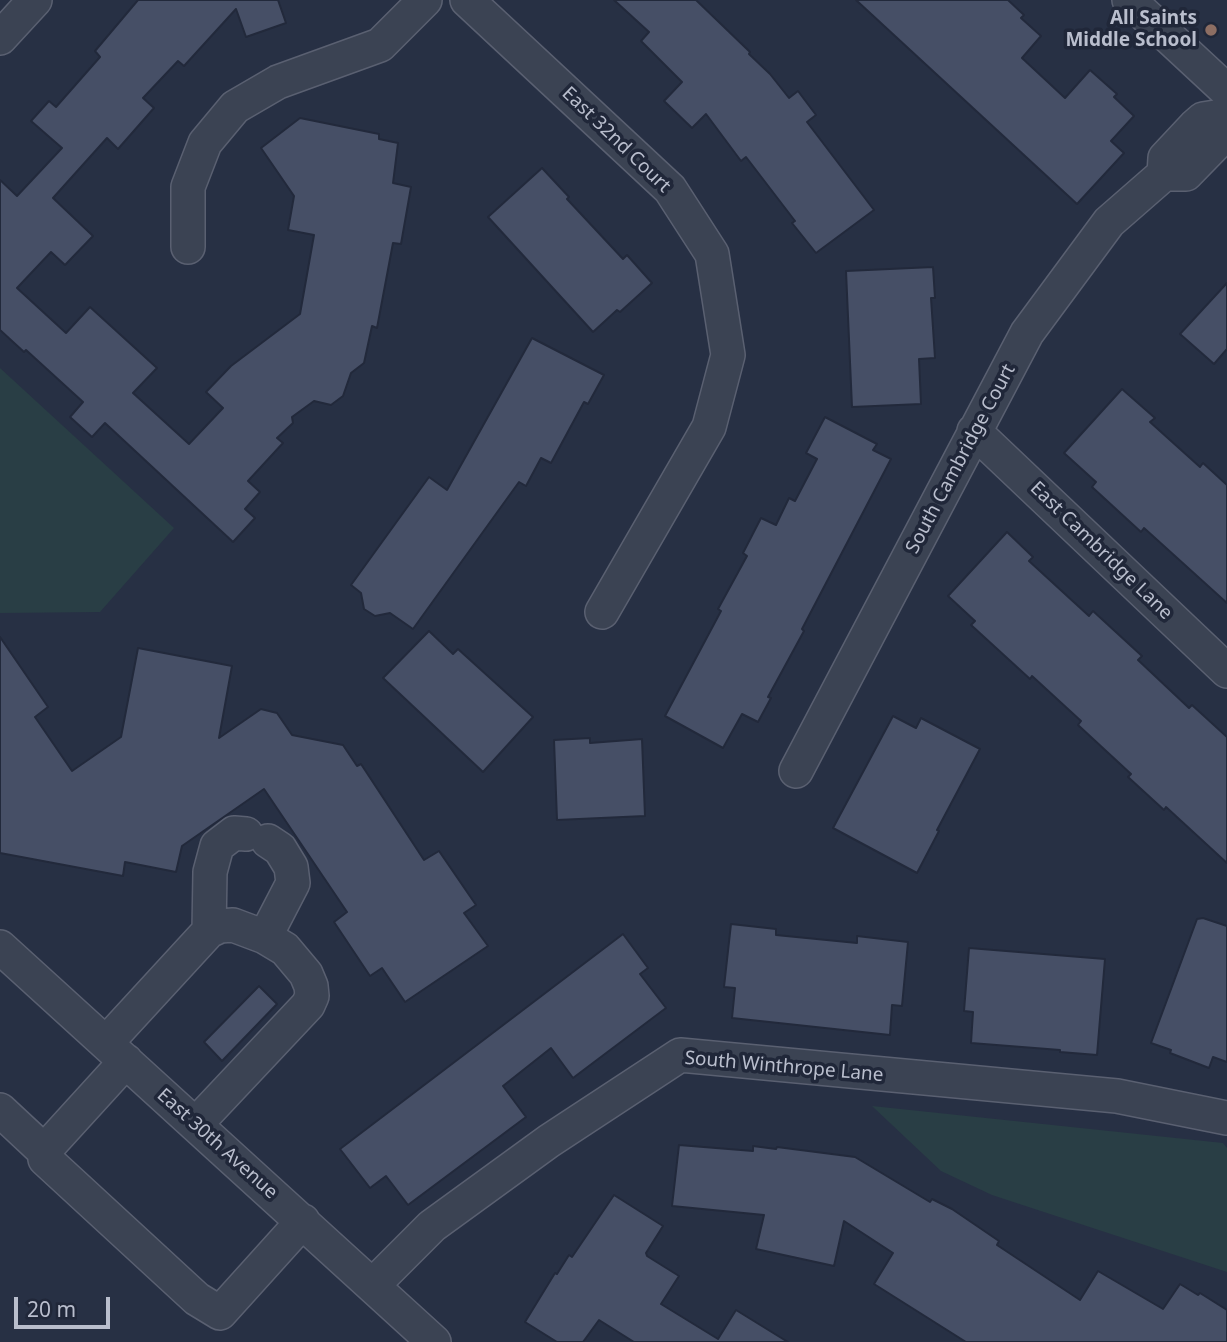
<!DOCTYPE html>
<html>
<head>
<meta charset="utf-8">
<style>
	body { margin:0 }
	#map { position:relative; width:1227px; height:1342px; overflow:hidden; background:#273044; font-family:"Noto Sans",sans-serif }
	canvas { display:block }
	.scale { position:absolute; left:14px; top:1297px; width:96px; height:32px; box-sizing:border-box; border:4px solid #b9becd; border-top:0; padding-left:9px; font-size:21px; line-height:24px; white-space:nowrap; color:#b9becd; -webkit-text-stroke:5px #202739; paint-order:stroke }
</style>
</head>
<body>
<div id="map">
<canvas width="1227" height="1342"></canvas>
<div class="scale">20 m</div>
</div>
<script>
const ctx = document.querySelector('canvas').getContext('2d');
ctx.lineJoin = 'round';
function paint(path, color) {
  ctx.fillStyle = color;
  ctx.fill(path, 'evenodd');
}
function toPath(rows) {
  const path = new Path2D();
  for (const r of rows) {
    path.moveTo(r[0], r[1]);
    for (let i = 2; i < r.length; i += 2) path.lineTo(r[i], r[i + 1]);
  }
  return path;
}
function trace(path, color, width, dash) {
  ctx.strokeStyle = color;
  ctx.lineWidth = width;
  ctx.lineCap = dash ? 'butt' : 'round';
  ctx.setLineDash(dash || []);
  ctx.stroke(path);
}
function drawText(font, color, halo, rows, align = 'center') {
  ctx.font = font + ' "Noto Sans",sans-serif';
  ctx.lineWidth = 7;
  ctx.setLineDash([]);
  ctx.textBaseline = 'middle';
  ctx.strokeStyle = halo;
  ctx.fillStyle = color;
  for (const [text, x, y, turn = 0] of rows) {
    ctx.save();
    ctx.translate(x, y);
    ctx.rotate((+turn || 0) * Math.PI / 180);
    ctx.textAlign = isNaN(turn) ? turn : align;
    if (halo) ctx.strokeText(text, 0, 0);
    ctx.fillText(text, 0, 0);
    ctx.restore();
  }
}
const green = toPath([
	[0,368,174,528,100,612,0,613],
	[872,1106,1223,1143,1227,1148,1227,1272,992,1195,941,1171]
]);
const building = toPath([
	[138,0,278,0,286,23,246,37,236,9,184,66,178,61,143,98,154,108,118,149,107,138,53,198,93,236,65,265,51,252,17,288,66,333,90,307,157,368,133,393,189,444,223,408,206,392,231,366,300,314,314,235,288,230,294,196,261,148,300,118,379,134,379,139,398,143,393,183,411,187,401,244,393,243,377,328,372,326,364,363,351,373,343,396,331,405,314,401,292,417,293,423,277,438,283,443,248,481,260,492,245,509,255,518,233,542,105,423,92,437,70,417,83,402,26,350,24,352,0,330,0,180,17,196,62,148,31,121,49,101,56,107,100,57,95,51,138,0],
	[614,0,696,0,750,52,749,54,770,74,789,98,798,91,816,115,807,122,874,210,816,253,792,223,795,221,746,157,741,161,706,114,692,128,664,101,682,82,641,41,649,32,614,0],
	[856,0,1008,0,1024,15,1021,18,1041,36,1022,58,1065,98,1090,70,1117,94,1114,97,1134,116,1111,141,1124,153,1077,204,856,0],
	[542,168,569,197,567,199,623,259,627,255,652,283,620,312,617,310,593,332,488,217,542,168],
	[933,267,935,298,931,298,935,358,919,359,921,404,852,407,846,271,933,267],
	[1227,283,1227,349,1214,364,1180,334,1227,283],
	[532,338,604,375,588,404,584,402,551,463,541,458,526,486,519,482,413,629,390,613,375,616,364,609,361,593,351,585,429,477,447,490,532,338],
	[1122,389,1155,418,1150,422,1200,467,1203,463,1227,485,1227,603,1144,528,1141,532,1092,487,1096,482,1064,453,1122,389],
	[825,417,877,444,873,450,891,459,802,629,804,631,768,697,771,698,758,722,742,714,723,748,665,716,721,611,718,609,747,556,743,553,761,518,776,525,789,498,795,501,817,459,806,453,825,417],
	[1007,532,1033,557,1029,561,1089,616,1093,611,1142,656,1138,660,1189,708,1192,705,1227,737,1227,863,1166,807,1164,810,1128,777,1131,774,1078,725,1081,721,1032,676,1030,679,971,625,975,621,948,596,1007,532],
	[429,631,453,654,458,649,533,717,483,772,383,678,429,631],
	[0,637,48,707,35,717,72,771,121,737,138,648,232,666,219,738,261,709,277,713,292,735,343,745,357,766,361,764,424,860,439,851,476,905,464,913,488,946,405,1002,382,968,370,976,334,922,347,912,264,789,182,846,176,872,125,862,123,876,0,853,0,637],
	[893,716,916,728,921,718,980,749,937,830,939,831,917,873,833,828,893,716],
	[590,738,590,743,642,739,645,816,557,820,554,740,590,738],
	[1203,918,1227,926,1227,1062,1213,1057,1209,1068,1170,1053,1171,1050,1151,1043,1197,919,1203,918],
	[731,924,776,929,776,935,857,943,857,936,908,942,902,1006,892,1005,890,1035,732,1018,735,988,724,987,731,924],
	[623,934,648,968,640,974,666,1008,573,1078,551,1048,503,1086,526,1117,408,1205,386,1176,370,1188,340,1149,623,934],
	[969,948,1105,959,1097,1055,1060,1052,1060,1050,971,1043,973,1012,964,1011,969,948],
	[259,986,277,1004,222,1061,204,1042,259,986],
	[679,1145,753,1151,753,1146,776,1149,777,1147,855,1157,930,1202,932,1199,952,1209,999,1241,997,1245,1080,1300,1098,1271,1163,1309,1180,1284,1198,1295,1200,1293,1227,1310,1227,1342,966,1342,874,1284,893,1253,844,1221,834,1266,756,1249,764,1215,672,1206,679,1145],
	[614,1195,663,1226,646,1253,647,1256,679,1276,661,1304,718,1339,736,1310,788,1342,634,1342,599,1320,583,1342,557,1342,525,1322,555,1273,557,1274,569,1255,572,1257,614,1195]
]);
const minor = toPath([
	[467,0,670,189,712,254,728,355,709,427,602,612],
	[1129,0,1227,91],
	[0,38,35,0],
	[1164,174,1165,158,1195,126,1203,119,1222,116],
	[188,247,188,187,205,143,235,107,278,82,380,45,425,0],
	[974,431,1227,671],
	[796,771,1027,333,1109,222,1164,174,1186,174,1222,137,1222,116,1227,110],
	[209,931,210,872,217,846,234,833,246,834],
	[265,937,293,883,291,867,280,849,268,841],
	[0,947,434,1342],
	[106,1043,209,931,220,926,233,925,265,937,285,949,306,974,311,986,312,996,308,1005,196,1124],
	[126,1061,44,1151,45,1159,197,1299,220,1313,303,1221],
	[0,1110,44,1151],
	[373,1285,432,1226,549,1141,680,1055,1117,1096,1227,1118]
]);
const markers = [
	[1211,30,7,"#8d6e63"]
];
const poiNames = [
	["All Saints",1197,19],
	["Middle School",1197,41]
];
const streetNames = [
	["East 32nd Court",616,140,44],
	["South Cambridge Court",961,459,-62],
	["East Cambridge Lane",1101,551,44],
	["South Winthrope Lane",784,1067,5],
	["East 30th Avenue",217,1144,42]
];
paint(green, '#293e45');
paint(building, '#464f66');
trace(building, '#22293b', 2);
trace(minor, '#5a6071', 36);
trace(minor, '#3b4353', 33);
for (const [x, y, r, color] of markers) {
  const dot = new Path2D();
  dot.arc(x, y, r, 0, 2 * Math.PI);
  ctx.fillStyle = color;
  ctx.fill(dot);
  trace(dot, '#202739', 2.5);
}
drawText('bold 19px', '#b9becd', '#202739', poiNames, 'right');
drawText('19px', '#b9becd', '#202739', streetNames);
</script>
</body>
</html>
